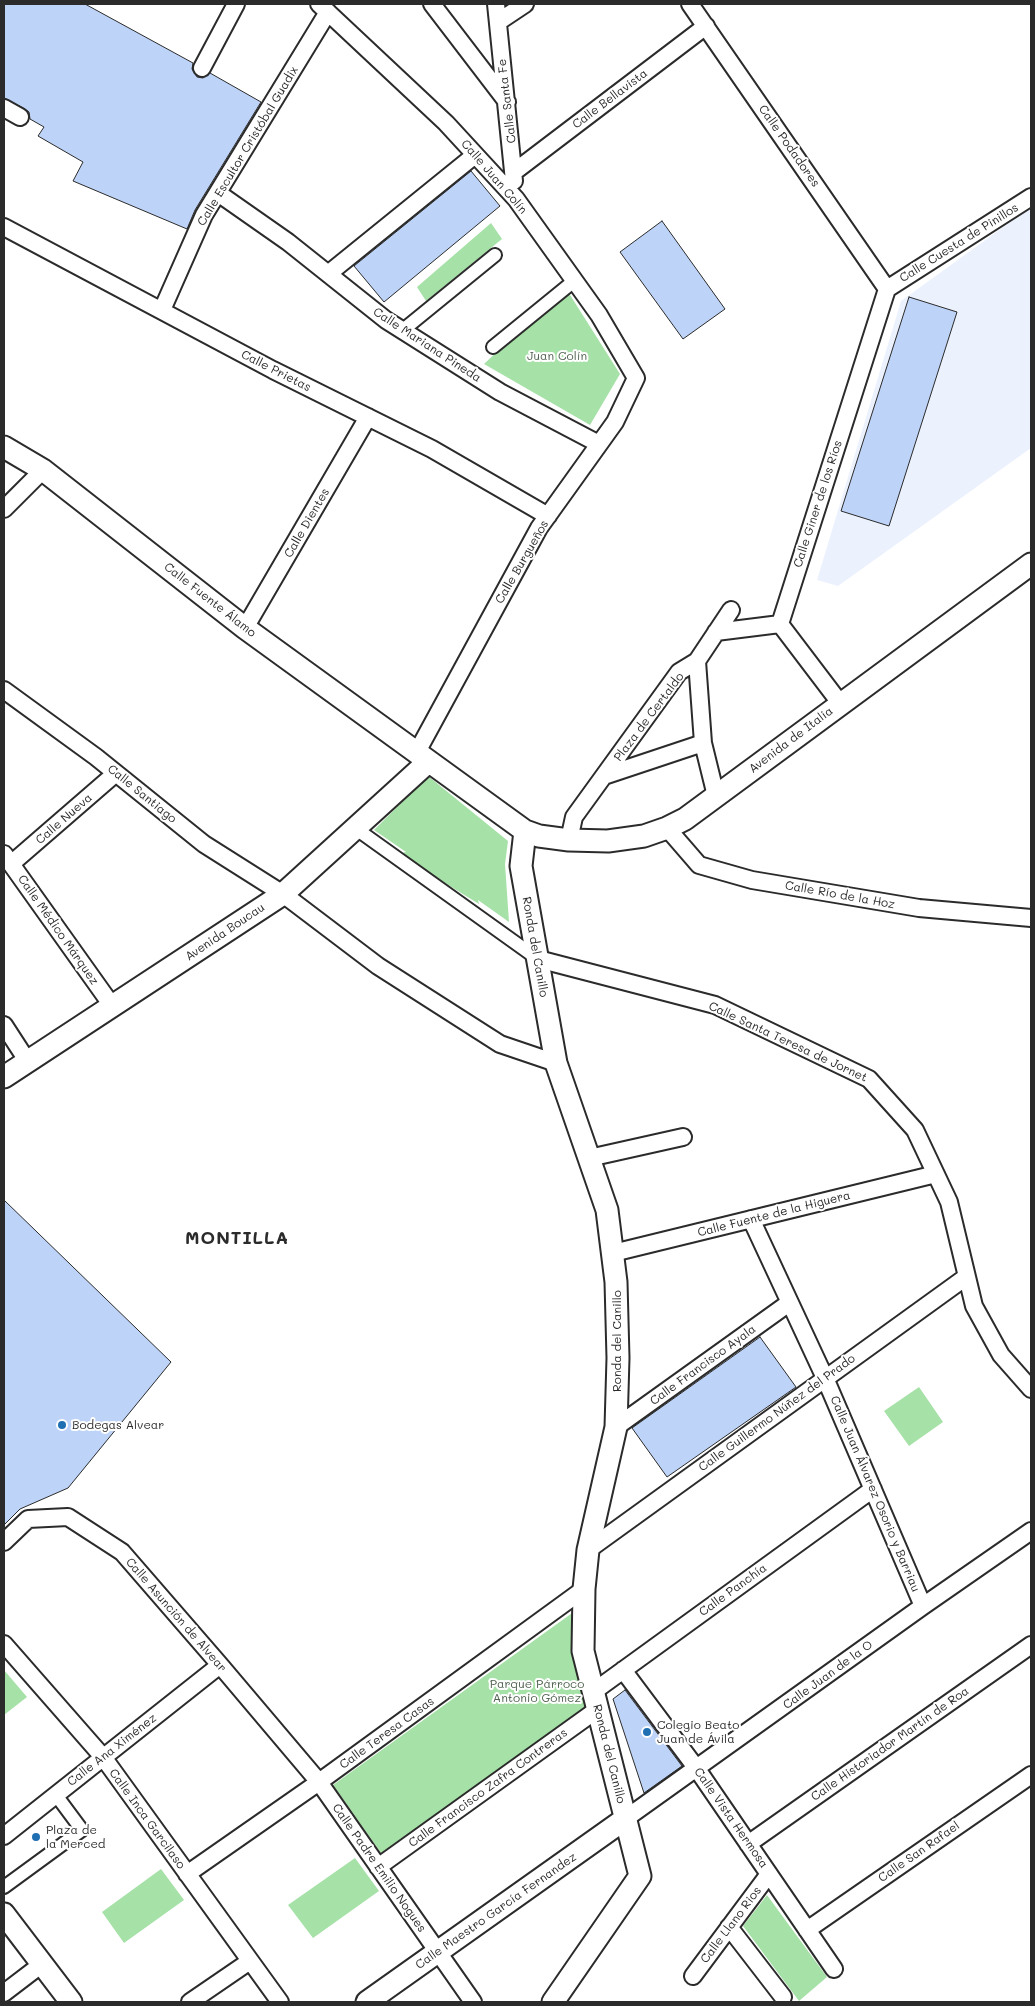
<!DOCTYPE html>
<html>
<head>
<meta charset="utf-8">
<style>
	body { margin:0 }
	#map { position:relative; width:1035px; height:2006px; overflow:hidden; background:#fff; font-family:Mali,sans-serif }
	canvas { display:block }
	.frame { position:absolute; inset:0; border:5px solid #2b2b2b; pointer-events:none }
</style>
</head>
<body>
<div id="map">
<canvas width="1035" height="2006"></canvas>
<div class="frame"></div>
</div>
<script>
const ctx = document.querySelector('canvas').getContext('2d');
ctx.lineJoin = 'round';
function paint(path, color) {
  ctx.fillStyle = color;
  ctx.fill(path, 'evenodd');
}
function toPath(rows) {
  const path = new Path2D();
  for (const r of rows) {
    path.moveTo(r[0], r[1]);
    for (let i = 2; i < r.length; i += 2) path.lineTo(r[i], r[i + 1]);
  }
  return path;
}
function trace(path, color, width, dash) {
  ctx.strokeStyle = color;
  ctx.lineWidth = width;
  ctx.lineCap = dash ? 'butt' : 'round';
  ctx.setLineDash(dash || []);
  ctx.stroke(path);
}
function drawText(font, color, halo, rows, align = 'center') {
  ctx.font = font + ' Mali,sans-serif';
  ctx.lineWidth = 4;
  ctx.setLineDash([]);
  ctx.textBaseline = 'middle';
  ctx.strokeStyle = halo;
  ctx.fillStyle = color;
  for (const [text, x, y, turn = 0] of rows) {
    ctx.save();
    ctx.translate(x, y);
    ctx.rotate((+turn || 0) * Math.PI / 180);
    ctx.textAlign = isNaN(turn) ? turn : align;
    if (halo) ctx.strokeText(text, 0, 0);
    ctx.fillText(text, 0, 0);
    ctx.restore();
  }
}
const built = toPath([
	[1031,207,1031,448,838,586,817,580,901,301]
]);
const green = toPath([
	[491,223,502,239,426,301,417,287],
	[565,287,620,374,590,425,484,364],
	[428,776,508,841,505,864,509,922,478,900,479,904,398,854,406,852,374,830],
	[919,1387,943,1422,909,1446,884,1411],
	[575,1611,572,1653,587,1707,381,1853,333,1785],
	[4,1670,27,1697,4,1715],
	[355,1858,379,1891,313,1938,288,1905],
	[161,1869,184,1900,124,1943,102,1912],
	[767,1895,827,1977,799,2001,743,1926]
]);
const building = toPath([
	[4,4,85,4,193,63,192,69,197,77,203,78,210,73,261,102,195,210,187,229,73,181,83,162,38,136,44,127,30,119,29,112,25,109,4,98,4,4],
	[471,171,500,206,384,302,354,266,471,171],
	[662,221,725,309,683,339,620,252,662,221],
	[909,297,957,312,889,526,841,511,909,297],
	[4,1200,171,1362,68,1488,20,1509,4,1525,4,1200],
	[760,1337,796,1387,667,1477,632,1428,760,1337],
	[625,1690,682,1766,644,1793,613,1699,625,1690]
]);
const pedestrian = toPath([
	[403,330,495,255],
	[493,347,574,281],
	[355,828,538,959],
	[4,1887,82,1830,56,1795]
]);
const minor = toPath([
	[319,4,446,123,516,199,599,315,636,378,615,422,539,528,417,752],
	[432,4,507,102],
	[496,4,514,181],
	[690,4,887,289],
	[498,22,525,4],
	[202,68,236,4],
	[4,108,20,117],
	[514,172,706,26],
	[218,193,288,242,386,320,500,392,599,444],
	[4,227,273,370,432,449,548,516],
	[328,274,475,155],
	[887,289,1031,197],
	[162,310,204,215,328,12],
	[4,509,43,470],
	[245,628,368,417],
	[716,632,780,624],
	[697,661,731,610],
	[4,690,96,757,204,844,283,894,378,966,500,1044,556,1063],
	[840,703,780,624,887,289],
	[604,776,703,743],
	[667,828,699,865,752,880,919,908,1031,918],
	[569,840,574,817,679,672,697,661,703,743,716,796],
	[4,854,113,1007],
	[11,864,116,773],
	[538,959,715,1005,869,1079,915,1130,949,1202,974,1306,1001,1355,1031,1389],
	[4,1025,28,1062],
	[589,1158,683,1137],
	[751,1219,825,1378,923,1606],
	[613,1253,936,1174],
	[616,1427,789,1303],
	[4,1542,28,1519,68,1517,122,1552,220,1665,319,1782,473,2002],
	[588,1550,966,1277],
	[4,1644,103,1757,280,2002],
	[623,1670,697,1769,834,1969],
	[593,1692,873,1489],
	[625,1819,923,1606,1031,1531],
	[4,1836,220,1665],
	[748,1844,1031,1645],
	[378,1867,598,1709],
	[187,1874,319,1782,584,1589],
	[729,1927,783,1997],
	[807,1930,1031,1775],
	[693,1976,769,1874],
	[4,1993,42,1964],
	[190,2002,250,1961]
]);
const tertiary = toPath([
	[4,447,43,470,245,628,525,831,539,836,569,840,608,841,644,836,667,828,685,819,1031,564],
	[525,831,521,866,556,1063,607,1210,616,1282,618,1358,616,1427,588,1550,584,1589,583,1651,640,1876,553,2002],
	[4,1077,283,894,428,762],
	[4,1914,71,2002],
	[367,2002,625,1819]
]);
const markers = [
	[62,1425,5,"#1f6fb2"],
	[647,1732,5,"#1f6fb2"],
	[36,1837,5,"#1f6fb2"]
];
const streetNames = [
	["Calle Bellavista",610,99,-37],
	["Calle Santa Fe",507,101,-97],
	["Calle Escultor Cristóbal Guadix",248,146,-59],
	["Calle Podadores",789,146,55],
	["Calle Juan Colín",494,177,49],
	["Calle Cuesta de Pinillos",959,243,-32],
	["Calle Mariana Pineda",427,345,33],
	["Calle Prietas",276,371,27],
	["Calle Giner de los Ríos",818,504,-72],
	["Calle Dientes",307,523,-60],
	["Calle Burgueños",522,562,-60],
	["Calle Fuente Álamo",210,600,38],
	["Plaza de Certaldo",649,717,-53],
	["Avenida de Italia",791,740,-37],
	["Calle Santiago",142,794,39],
	["Calle Nueva",64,819,-41],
	["Calle Río de la Hoz",840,895,10],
	["Calle Médico Márquez",58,930,55],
	["Avenida Boucau",225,932,-34],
	["Ronda del Canillo",535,947,80],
	["Calle Santa Teresa de Jornet",788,1042,25],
	["Calle Fuente de la Higuera",774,1214,-14],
	["Ronda del Canillo",617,1341,-90],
	["Calle Francisco Ayala",703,1365,-36],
	["Calle Guillermo Núñez del Prado",777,1413,-36],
	["Calle Juan Álvarez Osorio y Barriau",875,1494,67],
	["Calle Panchía",733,1590,-36],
	["Calle Asunción de Alvear",176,1615,49],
	["Calle Juan de la O",828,1675,-36],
	["Calle Teresa Casas",387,1733,-36],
	["Calle Historiador Martín de Roa",890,1744,-35],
	["Calle Ana Ximénez",112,1750,-38],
	["Ronda del Canillo",609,1754,76],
	["Calle Francisco Zafra Contreras",488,1788,-36],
	["Calle Vista Hermosa",731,1818,55],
	["Calle Inca Garcilaso",147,1819,54],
	["Calle San Rafael",919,1852,-35],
	["Calle Padre Emilio Nogues",379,1868,55],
	["Calle Maestro García Fernandez",496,1911,-35],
	["Calle Llano Rios",731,1925,-53]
];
const parkNames = [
	["Juan Colín",557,356],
	["Parque Párroco",537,1684],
	["Antonio Gómez",537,1698]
];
const poiNames = [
	["Bodegas Alvear",72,1425],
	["Colegio Beato",657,1725],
	["Juan de Ávila",657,1739],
	["Plaza de",46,1830],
	["la Merced",46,1844]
];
const districtNames = [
	["MONTILLA",237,1238]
];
paint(built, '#ecf2fd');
paint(green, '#a6e1a7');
paint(building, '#bed3f8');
trace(building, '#2b2b2b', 1);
trace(pedestrian, '#2b2b2b', 16);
trace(minor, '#2b2b2b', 20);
trace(tertiary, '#2b2b2b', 25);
trace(pedestrian, '#fff', 12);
trace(minor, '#fff', 16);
trace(tertiary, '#fff', 21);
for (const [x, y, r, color] of markers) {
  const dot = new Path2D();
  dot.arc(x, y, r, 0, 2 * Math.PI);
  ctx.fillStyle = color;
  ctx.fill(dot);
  trace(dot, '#fff', 2);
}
drawText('12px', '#2b2b2b', '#fff', streetNames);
drawText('12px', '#506250', '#fff', parkNames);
drawText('12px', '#2b2b2b', '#fff', poiNames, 'left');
ctx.letterSpacing = '1px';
drawText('bold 18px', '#2b2b2b', '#fff', districtNames);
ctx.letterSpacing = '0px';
</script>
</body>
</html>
